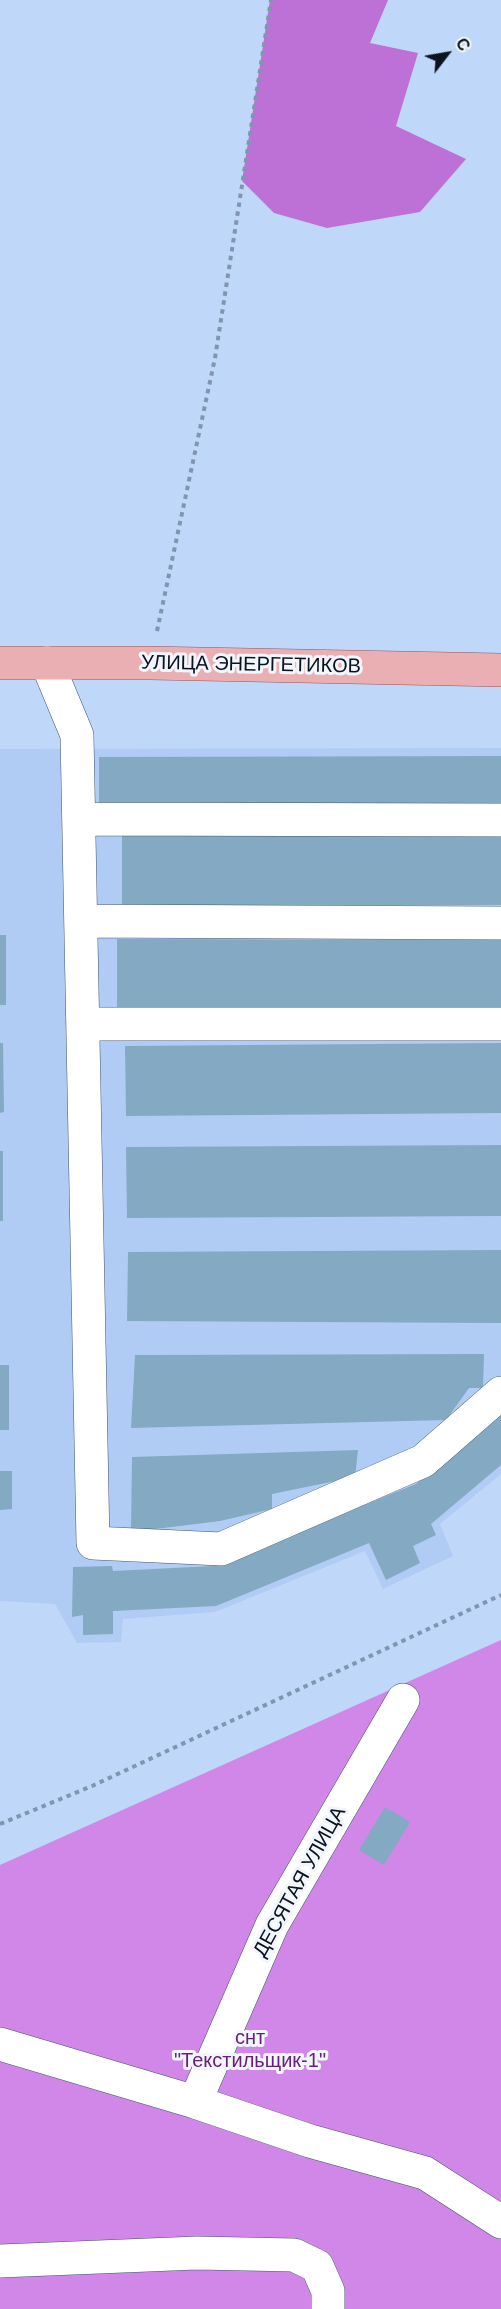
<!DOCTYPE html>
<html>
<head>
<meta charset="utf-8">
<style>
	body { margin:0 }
	#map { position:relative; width:501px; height:2309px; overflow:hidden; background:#bfd7f9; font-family:Helvetica,sans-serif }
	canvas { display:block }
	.north { position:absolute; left:417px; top:24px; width:60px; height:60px; -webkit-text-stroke:4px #f1f6fd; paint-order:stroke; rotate:59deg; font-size:16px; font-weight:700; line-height:24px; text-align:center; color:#0b131f }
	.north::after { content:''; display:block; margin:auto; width:21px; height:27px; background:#0b131f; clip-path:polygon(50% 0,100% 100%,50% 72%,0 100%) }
</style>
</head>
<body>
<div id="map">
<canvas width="501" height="2309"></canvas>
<div class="north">С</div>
</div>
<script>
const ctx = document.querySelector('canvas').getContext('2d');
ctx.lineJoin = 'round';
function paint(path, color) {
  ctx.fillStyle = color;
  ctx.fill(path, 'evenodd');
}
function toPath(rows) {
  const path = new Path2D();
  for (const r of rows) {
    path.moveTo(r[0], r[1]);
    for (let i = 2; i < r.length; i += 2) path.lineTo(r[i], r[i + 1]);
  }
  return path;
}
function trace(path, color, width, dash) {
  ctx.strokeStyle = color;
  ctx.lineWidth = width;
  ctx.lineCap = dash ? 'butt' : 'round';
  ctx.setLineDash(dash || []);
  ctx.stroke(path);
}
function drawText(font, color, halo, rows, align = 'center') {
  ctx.font = font + ' Helvetica,sans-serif';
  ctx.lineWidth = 6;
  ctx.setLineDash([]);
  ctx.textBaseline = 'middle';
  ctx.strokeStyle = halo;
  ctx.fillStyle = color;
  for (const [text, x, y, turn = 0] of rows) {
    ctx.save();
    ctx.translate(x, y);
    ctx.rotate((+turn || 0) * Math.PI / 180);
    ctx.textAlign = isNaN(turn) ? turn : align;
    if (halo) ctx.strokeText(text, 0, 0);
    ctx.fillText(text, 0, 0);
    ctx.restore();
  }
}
const built = toPath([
	[501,748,501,1474,440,1524,453,1556,383,1589,365,1551,215,1612,123,1619,121,1642,77,1643,55,1604,0,1601,0,749]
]);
const green = toPath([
	[501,1640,501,2309,0,2309,0,1865]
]);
const forest = toPath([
	[270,0,388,0,370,43,418,53,396,126,466,159,420,212,327,228,274,213,242,181]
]);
const building = toPath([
	[501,756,501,804,99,803,99,757],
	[122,836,501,836,501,905,122,905],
	[0,935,6,935,6,1005,0,1005],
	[117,939,501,940,501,1010,117,1010],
	[0,1043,3,1043,4,1112,0,1113],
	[501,1043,501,1113,126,1116,125,1046],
	[501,1145,501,1216,127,1218,126,1147],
	[0,1151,3,1151,3,1221,0,1221],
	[501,1250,501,1323,127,1321,128,1252],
	[484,1354,483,1388,469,1388,446,1420,131,1428,135,1355],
	[0,1365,9,1365,9,1430,0,1430],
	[501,1411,501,1465,431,1524,436,1535,413,1546,420,1563,386,1580,369,1543,216,1606,113,1611,113,1634,83,1635,83,1615,72,1617,73,1567,112,1566,113,1571,213,1566,416,1484],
	[358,1450,355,1477,272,1494,272,1509,220,1521,131,1532,132,1457],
	[0,1471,12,1471,12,1509,0,1510],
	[385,1807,410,1822,384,1865,359,1850]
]);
const path = toPath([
	[157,631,215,358,271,0],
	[0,1824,92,1786,501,1595]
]);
const minor = toPath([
	[47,663,77,735,93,1543,221,1549,423,1461,501,1393],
	[80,819,501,820],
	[81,921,501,923],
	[83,1024,501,1024],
	[0,2044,195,2102,310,2141,425,2173,501,2222],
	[195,2102,272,1925,403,1700],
	[0,2261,197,2253,294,2255,317,2266,328,2291,328,2309]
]);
const major = toPath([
	[0,663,150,663,501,670]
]);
const streetNames = [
	["УЛИЦА ЭНЕРГЕТИКОВ",251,665,1],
	["ДЕСЯТАЯ УЛИЦА",300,1882,-61]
];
const parkNames = [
	["снт",250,2038],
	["\"Текстильщик-1\"",250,2061]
];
paint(built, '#b1ccf4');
paint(green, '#d087e7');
paint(forest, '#bd70d6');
paint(building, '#84a9c2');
trace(minor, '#405471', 34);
trace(major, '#92565d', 34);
trace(path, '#8295b0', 4, [4.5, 4.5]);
trace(minor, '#fff', 33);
trace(major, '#e9afb2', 33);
drawText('20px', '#0b131f', '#f1f6fd', streetNames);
drawText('20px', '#671f7b', '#f1f6fd', parkNames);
</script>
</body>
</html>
